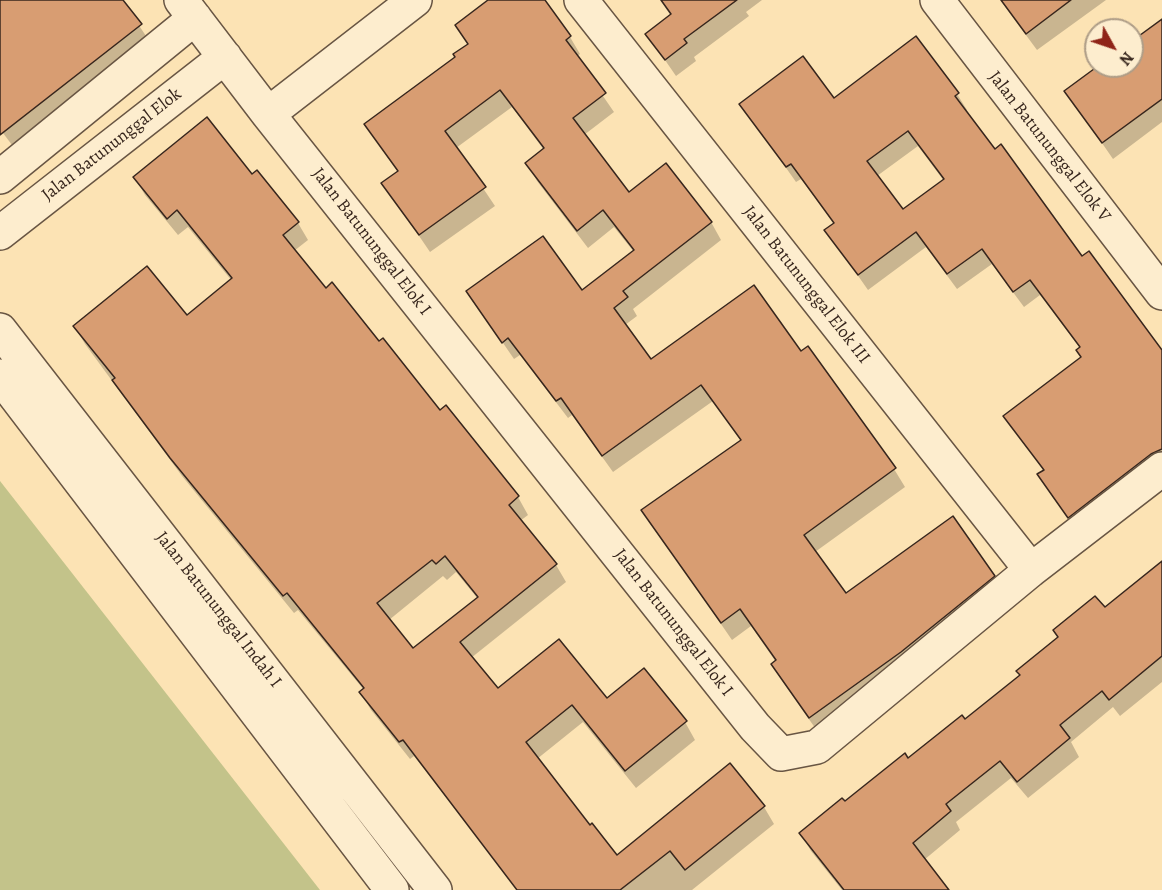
<!DOCTYPE html>
<html>
<head>
<meta charset="utf-8">
<style>
	body { margin:0 }
	#map { position:relative; width:1162px; height:890px; overflow:hidden; background:#fce3b4; font-family:Alegreya,serif }
	canvas { display:block }
	.north { position:absolute; left:1084px; top:18px; width:60px; height:60px; box-sizing:border-box; background:#fdedce; border:2px solid #ae9d87; border-radius:50%; rotate:130deg; font-size:16px; font-weight:700; line-height:24px; text-align:center; color:#37261d }
	.north::after { content:''; display:block; margin:auto; width:21px; height:27px; background:#8f2418; clip-path:polygon(50% 0,100% 100%,50% 72%,0 100%) }
</style>
</head>
<body>
<div id="map">
<canvas width="1162" height="890"></canvas>
<div class="north">N</div>
</div>
<script>
const ctx = document.querySelector('canvas').getContext('2d');
ctx.lineJoin = 'round';
function paint(path, color) {
  ctx.fillStyle = color;
  ctx.fill(path, 'evenodd');
}
function toPath(rows) {
  const path = new Path2D();
  for (const r of rows) {
    path.moveTo(r[0], r[1]);
    for (let i = 2; i < r.length; i += 2) path.lineTo(r[i], r[i + 1]);
  }
  return path;
}
function trace(path, color, width, dash) {
  ctx.strokeStyle = color;
  ctx.lineWidth = width;
  ctx.lineCap = dash ? 'butt' : 'round';
  ctx.setLineDash(dash || []);
  ctx.stroke(path);
}
function drawText(font, color, halo, rows, align = 'center') {
  ctx.font = font + ' Alegreya,serif';
  ctx.lineWidth = 5;
  ctx.setLineDash([]);
  ctx.textBaseline = 'middle';
  ctx.strokeStyle = halo;
  ctx.fillStyle = color;
  for (const [text, x, y, turn = 0] of rows) {
    ctx.save();
    ctx.translate(x, y);
    ctx.rotate((+turn || 0) * Math.PI / 180);
    ctx.textAlign = isNaN(turn) ? turn : align;
    if (halo) ctx.strokeText(text, 0, 0);
    ctx.fillText(text, 0, 0);
    ctx.restore();
  }
}
const green = toPath([
	[0,481,320,890,0,890]
]);
const shadow = toPath([
	[0,0,122,0,150,42,15,149,0,129],
	[491,0,543,0,570,37,580,54,576,57,614,112,584,135,629,195,711,222,721,240,633,309,637,316,625,325,651,361,801,353,894,469,905,487,815,552,846,595,994,576,1004,594,820,735,783,682,773,664,776,662,751,626,732,640,643,511,741,441,713,401,613,472,572,415,568,418,520,355,514,359,468,292,581,292,634,252,614,227,588,248,537,181,527,163,544,150,512,107,456,148,495,206,430,252,383,183,398,172,366,125,457,58,468,45,457,26],
	[660,0,762,0,746,12,749,16,694,57,696,61,676,76,647,34,671,16],
	[1000,0,1106,0,1037,50],
	[1162,20,1162,122,1113,159,1066,91,1100,66,1132,66,1132,42],
	[957,94,967,110,965,111,1082,258,1162,353,1162,468,1078,533,1039,475,1044,471,1005,416,1083,358,1080,348,1040,295,1024,307,992,264,957,289,926,247,868,290,826,230,835,224,801,179,796,182,741,104],
	[918,146,944,181,903,211,877,176],
	[252,176,298,223,308,240,294,251,326,290,379,343,440,412,446,407,518,497,528,515,520,521,556,565,566,582,471,658,497,691,607,701,685,722,695,740,636,788,583,722,537,759,590,827,616,857,764,807,774,824,692,890,518,890,414,756,410,759,371,710,361,693,364,690,298,610,294,613,182,476,85,344,75,327,187,317,232,281,188,227,178,235,145,195,135,178],
	[456,572,478,599,413,650,389,620,443,576,447,580],
	[1162,562,1162,682,1120,716,1113,707,1071,742,1079,757,1028,798,1011,778,956,822,960,830,924,860,947,890,842,890,811,851,801,834,965,721]
]);
const building = toPath([
	[0,0,123,0,142,24,0,135,0,0],
	[488,0,545,0,571,36,566,40,606,93,573,118,629,192,666,163,712,222,623,291,628,297,614,308,651,359,754,285,801,351,808,346,896,468,804,535,846,593,953,516,995,576,901,652,809,718,771,664,776,660,740,609,721,623,641,510,741,440,701,385,602,456,561,398,556,401,508,338,502,343,466,291,543,236,582,290,634,250,603,210,577,231,525,163,544,148,500,90,445,131,486,187,419,235,381,183,398,171,364,124,455,57,453,54,468,44,455,25,488,0],
	[661,0,737,0,684,39,687,43,665,60,645,34,671,14,661,0],
	[1001,0,1071,0,1026,34,1001,0],
	[1162,19,1162,99,1102,143,1064,91,1098,66,1132,66,1132,41,1162,19],
	[916,36,959,93,955,96,995,149,1001,144,1082,256,1089,251,1162,350,1162,449,1151,454,1068,518,1037,474,1044,470,1003,416,1081,357,1076,350,1080,347,1030,280,1013,292,982,249,947,274,916,232,858,275,824,230,834,223,791,164,786,167,739,104,803,56,834,98,916,36],
	[908,131,944,179,903,209,867,161,908,131],
	[207,117,252,174,257,170,299,222,283,235,326,288,332,282,379,341,383,338,440,410,446,405,519,496,509,505,557,564,460,642,498,688,559,639,607,698,644,668,687,721,625,771,572,705,526,742,590,825,592,823,617,855,730,763,765,806,685,870,670,851,620,890,517,890,403,740,399,742,359,692,364,688,287,593,283,596,170,458,112,380,115,378,73,326,147,266,187,315,232,278,177,210,167,219,133,177,207,117],
	[445,556,478,597,413,648,377,603,432,560,436,564,445,556],
	[1162,561,1162,656,1109,700,1102,691,1060,725,1070,738,1017,782,1000,761,946,804,951,811,913,843,949,890,844,890,799,833,842,798,845,801,905,753,908,758,962,715,965,719,1020,675,1016,671,1058,637,1053,630,1095,596,1105,607,1162,561]
]);
const minor = toPath([
	[181,0,268,114,415,0],
	[581,0,1031,570],
	[937,0,1162,293],
	[268,114,755,727,781,754,817,747,1031,570,1162,469],
	[0,177,195,18],
	[0,233,225,57],
	[0,330,435,890],
	[0,376,392,890]
]);
const streetNames = [
	["Jalan Batununggal Elok",112,145,-38],
	["Jalan Batununggal Elok V",1049,147,52],
	["Jalan Batununggal Elok I",371,242,52],
	["Jalan Batununggal Elok III",806,285,52],
	["Jalan Batununggal Indah I",218,610,52],
	["Jalan Batununggal Elok I",673,623,52]
];
paint(green, '#c3c38a');
paint(shadow, '#0003');
paint(building, '#d89d72');
trace(building, '#37261d', 1.5);
trace(minor, '#685543', 36);
trace(minor, '#fdedce', 33);
drawText('18px', '#37261d', '#fdedce', streetNames);
</script>
</body>
</html>
